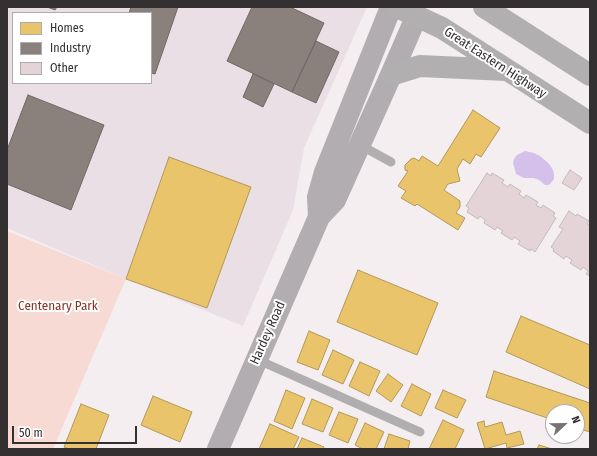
<!DOCTYPE html>
<html>
<head>
<meta charset="utf-8">
<style>
	body { margin:0 }
	#map { position:relative; width:597px; height:456px; overflow:hidden; background:#f4eef1; font-family:"Fira Sans Condensed",sans-serif }
	canvas { display:block }
	.frame { position:absolute; inset:0; border:8px solid #343032; pointer-events:none }
	.legend { position:absolute; left:12px; top:12px; width:140px; height:72px; box-sizing:border-box; background:#fff; border:1px solid #aeacad; margin:0; padding:5px 7px; list-style:none; font-size:12px; color:#343032 }
	.legend li { display:flex; align-items:center; gap:8px; height:20px }
	.legend b { width:20px; border:1px solid #aeacad }
	.north { position:absolute; left:545px; top:404px; width:40px; height:40px; box-sizing:border-box; background:#fff; border:1px solid #aeacad; border-radius:50%; rotate:68deg; font-size:11px; font-weight:700; line-height:16px; text-align:center; color:#343032 }
	.north::after { content:''; display:block; margin:auto; width:14px; height:18px; background:#777275; clip-path:polygon(50% 0,100% 100%,50% 72%,0 100%) }
	.scale { position:absolute; left:12px; top:426px; width:125px; height:18px; box-sizing:border-box; border:2px solid #343032; border-top:0; padding-left:5px; font-size:12px; line-height:14px; white-space:nowrap; color:#343032; -webkit-text-stroke:3px #fff; paint-order:stroke }
</style>
</head>
<body>
<div id="map">
<canvas width="597" height="456"></canvas>
<div class="frame"></div>
<ul class="legend">
<li><b style="height:11px;background:#e9c46a"></b>Homes</li>
<li><b style="height:11px;background:#8a817c"></b>Industry</li>
<li><b style="height:11px;background:#e4d4d7"></b>Other</li>
</ul>
<div class="north">N</div>
<div class="scale">50 m</div>
</div>
<script>
const ctx = document.querySelector('canvas').getContext('2d');
ctx.lineJoin = 'round';
function paint(path, color) {
  ctx.fillStyle = color;
  ctx.fill(path, 'evenodd');
}
function toPath(rows) {
  const path = new Path2D();
  for (const r of rows) {
    path.moveTo(r[0], r[1]);
    for (let i = 2; i < r.length; i += 2) path.lineTo(r[i], r[i + 1]);
  }
  return path;
}
function trace(path, color, width, dash) {
  ctx.strokeStyle = color;
  ctx.lineWidth = width;
  ctx.lineCap = dash ? 'butt' : 'round';
  ctx.setLineDash(dash || []);
  ctx.stroke(path);
}
function drawText(font, color, halo, rows, align = 'center') {
  ctx.font = font + ' "Fira Sans Condensed",sans-serif';
  ctx.lineWidth = 4;
  ctx.setLineDash([]);
  ctx.textBaseline = 'middle';
  ctx.strokeStyle = halo;
  ctx.fillStyle = color;
  for (const [text, x, y, turn = 0] of rows) {
    ctx.save();
    ctx.translate(x, y);
    ctx.rotate((+turn || 0) * Math.PI / 180);
    ctx.textAlign = isNaN(turn) ? turn : align;
    if (halo) ctx.strokeText(text, 0, 0);
    ctx.fillText(text, 0, 0);
    ctx.restore();
  }
}
const built = toPath([
	[7,7,367,7,304,148,293,210,243,326,126,279,7,228],
	[13,13,151,13,151,83,13,83]
]);
const green = toPath([
	[7,231,126,279,53,449,7,449]
]);
const water = toPath([
	[525,151,534,153,540,156,546,161,550,165,553,170,554,174,554,179,550,184,548,185,545,185,539,180,534,178,524,178,516,174,513,163,514,159,517,155]
]);
const homes = toPath([
	[473,110,500,128,481,157,476,154,470,164,463,159,457,169,460,181,448,184,444,190,460,201,460,207,456,213,465,218,458,230,417,204,415,206,401,198,406,191,398,186,408,171,405,170,405,165,411,159,414,158,419,161,422,156,438,166,473,110],
	[169,157,251,187,207,308,126,279,169,157],
	[358,270,438,303,417,355,337,322,358,270],
	[521,316,590,345,590,389,506,352,521,316],
	[309,331,330,340,318,370,297,362,309,331],
	[333,350,354,360,343,384,322,375,333,350],
	[360,362,380,371,369,396,349,386,360,362],
	[494,371,590,403,590,432,577,428,577,412,553,412,553,420,486,397,494,371],
	[388,374,403,385,391,402,376,391,388,374],
	[412,384,431,394,421,416,401,406,412,384],
	[286,390,305,398,292,429,274,421,286,390],
	[443,390,466,400,457,418,435,408,443,390],
	[153,396,192,412,180,442,141,425,153,396],
	[312,399,333,408,323,432,302,424,312,399],
	[81,404,109,415,96,449,69,449,64,447,81,404],
	[339,412,358,419,348,443,329,435,339,412],
	[443,420,464,430,455,449,429,449,443,420],
	[484,421,485,427,502,422,506,435,520,431,524,444,507,448,506,443,485,449,477,423,484,421],
	[365,423,384,432,376,449,363,449,355,445,365,423],
	[270,424,299,437,293,449,259,449,270,424],
	[389,434,410,441,408,449,384,449,389,434],
	[302,438,324,447,323,449,297,449,302,438],
	[539,445,552,449,537,449,539,445]
]);
const industry = toPath([
	[47,7,57,7,55,10,47,7],
	[131,7,178,7,155,74,151,73,151,13,129,13,131,7],
	[252,7,290,7,324,23,292,92,227,61,252,7],
	[316,41,339,52,316,103,292,92,316,41],
	[253,74,274,84,263,107,243,97,253,74],
	[28,95,104,125,71,210,7,184,7,150,28,95]
]);
const building = toPath([
	[570,170,582,178,574,190,562,183,570,170],
	[487,173,491,176,492,173,504,180,502,183,508,187,510,184,521,191,519,194,524,198,526,195,538,202,536,205,541,208,543,205,555,213,553,216,556,218,535,252,531,249,530,251,518,244,520,241,514,237,512,240,501,233,503,231,497,227,495,230,484,223,485,220,480,216,478,219,467,212,469,208,466,206,487,173],
	[569,211,576,216,577,214,589,221,587,224,590,226,590,276,586,274,588,271,583,267,581,270,570,263,572,260,566,256,564,259,553,251,554,249,551,247,563,229,559,227,569,211]
]);
const service = toPath([
	[360,145,391,162],
	[256,359,420,432]
]);
const secondary = toPath([
	[319,217,318,197,325,172,391,7],
	[218,449,319,217,335,200,391,75,417,15]
]);
const trunk = toPath([
	[397,7,442,28,590,123],
	[484,7,590,75],
	[391,75,420,66,506,70]
]);
const streetNames = [
	["Great Eastern Highway",495,63,33],
	["Hardey Road",268,333,-66]
];
const parkNames = [
	["Centenary Park",58,306]
];
paint(built, '#eadfe5');
paint(green, '#f8dad4');
paint(water, '#d4c0eb');
paint(homes, '#e9c46a');
trace(homes, '#b39859', 1);
paint(industry, '#8a817c');
trace(industry, '#706966', 1);
paint(building, '#e4d4d7');
trace(building, '#c0bbbd', 1);
trace(service, '#b1aeb0', 9);
trace(secondary, '#b1adb0', 22);
trace(trunk, '#b2afb1', 22);
drawText('13px', '#343032', '#fff', streetNames);
drawText('13px', '#863322', '#fff', parkNames);
</script>
</body>
</html>
